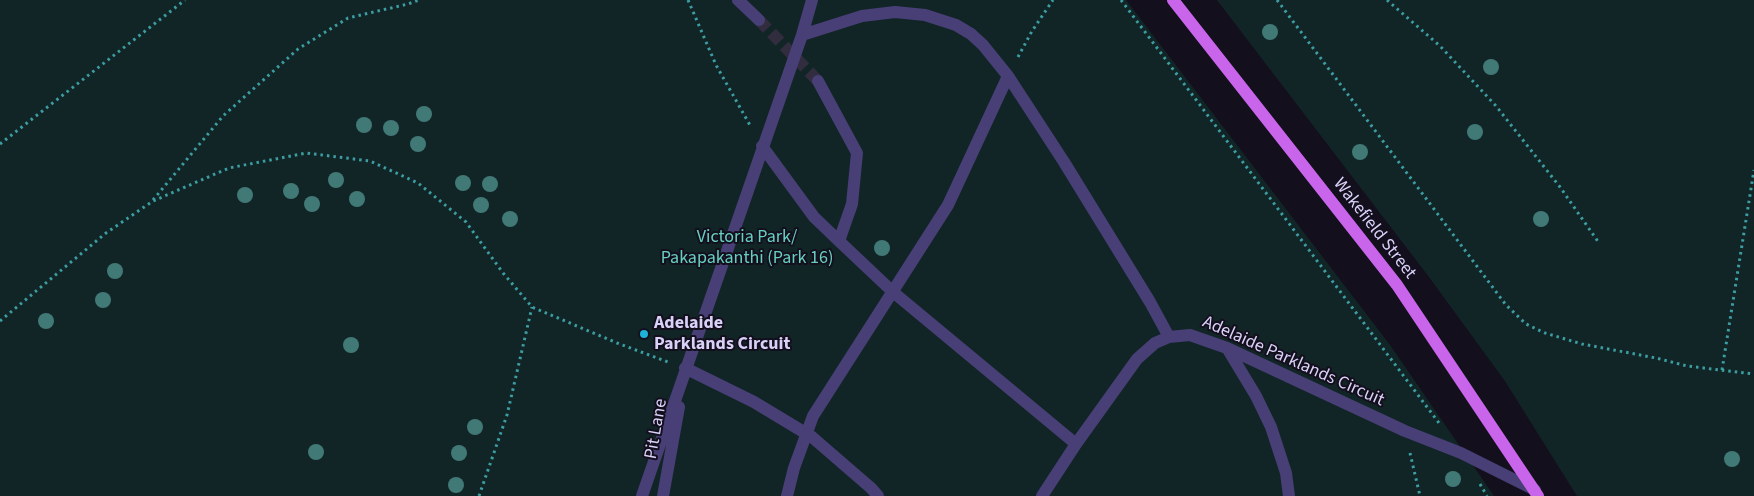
<!DOCTYPE html>
<html>
<head>
<meta charset="utf-8">
<style>
	body { margin:0 }
	canvas { display:block; background:#130f1d }
</style>
</head>
<body>
<canvas width="1754" height="496"></canvas>
<script>
const ctx = document.querySelector('canvas').getContext('2d');
ctx.lineJoin = 'round';
function paint(path, color) {
  ctx.fillStyle = color;
  ctx.fill(path, 'evenodd');
}
function toPath(rows) {
  const path = new Path2D();
  for (const r of rows) {
    path.moveTo(r[0], r[1]);
    for (let i = 2; i < r.length; i += 2) path.lineTo(r[i], r[i + 1]);
  }
  return path;
}
function trace(path, color, width, dash) {
  ctx.strokeStyle = color;
  ctx.lineWidth = width;
  ctx.lineCap = dash ? 'butt' : 'round';
  ctx.setLineDash(dash || []);
  ctx.stroke(path);
}
function drawText(font, color, halo, rows, align = 'center') {
  ctx.font = font + ' "Source Sans 3",sans-serif';
  ctx.lineWidth = 4;
  ctx.setLineDash([]);
  ctx.textBaseline = 'middle';
  ctx.strokeStyle = halo;
  ctx.fillStyle = color;
  for (const [text, x, y, turn = 0] of rows) {
    ctx.save();
    ctx.translate(x, y);
    ctx.rotate((+turn || 0) * Math.PI / 180);
    ctx.textAlign = isNaN(turn) ? turn : align;
    if (halo) ctx.strokeText(text, 0, 0);
    ctx.fillText(text, 0, 0);
    ctx.restore();
  }
}
const green = toPath([
	[0,0,1126,0,1390,345,1494,496,0,496],
	[1217,0,1754,0,1754,496,1577,496,1505,381,1429,277]
]);
const minorTunnel = toPath([
	[759,20,818,81]
]);
const path = toPath([
	[688,0,716,65,751,127],
	[1121,0,1439,423],
	[1277,0,1506,305,1526,324,1545,333,1582,344,1656,358,1687,366,1754,374],
	[1387,0,1440,46,1496,106,1560,187,1599,243],
	[1018,57,1032,31,1053,0],
	[0,144,185,0],
	[153,200,223,116,298,49,348,18,408,4,419,0],
	[0,321,106,233,153,201,229,168,306,153,370,161,418,183,466,222,503,273,532,307,617,343,668,362],
	[1722,370,1754,170],
	[1410,453,1420,496],
	[1480,484,1487,496],
	[479,496,507,415,532,307]
]);
const minor = toPath([
	[738,0,759,20],
	[802,35,862,16,895,12,925,15,956,25,971,34,983,45,1008,76,1064,162,1150,302,1169,337],
	[818,81,857,153,852,204,839,241],
	[762,146,814,217,839,241,893,292,1076,444],
	[1227,348,1256,396,1271,427,1286,473,1289,496],
	[685,368,754,402,812,437,871,488,878,496],
	[642,496,802,35,812,0],
	[663,496,679,407],
	[787,496,794,468,813,416,948,205,1008,76],
	[1042,496,1076,444,1137,359,1155,343,1169,337,1190,335,1227,348,1405,431,1461,453,1535,490]
]);
const major = toPath([
	[1173,0,1397,285,1538,496]
]);
const trees = [
	[1270,32],
	[1491,67],
	[424,114],
	[364,125],
	[391,128],
	[1475,132],
	[418,144],
	[1360,152],
	[336,180],
	[463,183],
	[490,184],
	[291,191],
	[245,195],
	[357,199],
	[312,204],
	[481,205],
	[510,219],
	[1541,219],
	[882,248],
	[115,271],
	[103,300],
	[46,321],
	[351,345],
	[475,427],
	[316,452],
	[459,453],
	[1732,459],
	[1453,479],
	[456,485]
];
const markers = [
	[644,334,5,"#1cb2da"]
];
const streetNames = [
	["Wakefield Street",1374,229,52],
	["Adelaide Parklands Circuit",1293,362,24],
	["Pit Lane",657,429,-80]
];
const parkNames = [
	["Victoria Park/",747,238],
	["Pakapakanthi (Park 16)",747,259]
];
const poiNames = [
	["Adelaide",654,324],
	["Parklands Circuit",654,345]
];
paint(green, '#122526');
trace(minorTunnel, '#312c3e', 12, [12, 6]);
trace(path, '#3c9da2', 3, [2.5, 4]);
trace(minor, '#483f77', 12);
trace(major, '#c865eb', 12);
ctx.fillStyle = '#417977';
for (const [x, y] of trees) {
  ctx.beginPath();
  ctx.arc(x, y, 8, 0, 2 * Math.PI);
  ctx.fill();
}
for (const [x, y, r, color] of markers) {
  const dot = new Path2D();
  dot.arc(x, y, r, 0, 2 * Math.PI);
  ctx.fillStyle = color;
  ctx.fill(dot);
  trace(dot, '#130f1d', 2);
}
drawText('18px', '#dad1f9', '#130f1d', streetNames);
drawText('18px', '#67cfc1', '#130f1d', parkNames);
drawText('bold 18px', '#dad1f9', '#130f1d', poiNames, 'left');
</script>
</body>
</html>
